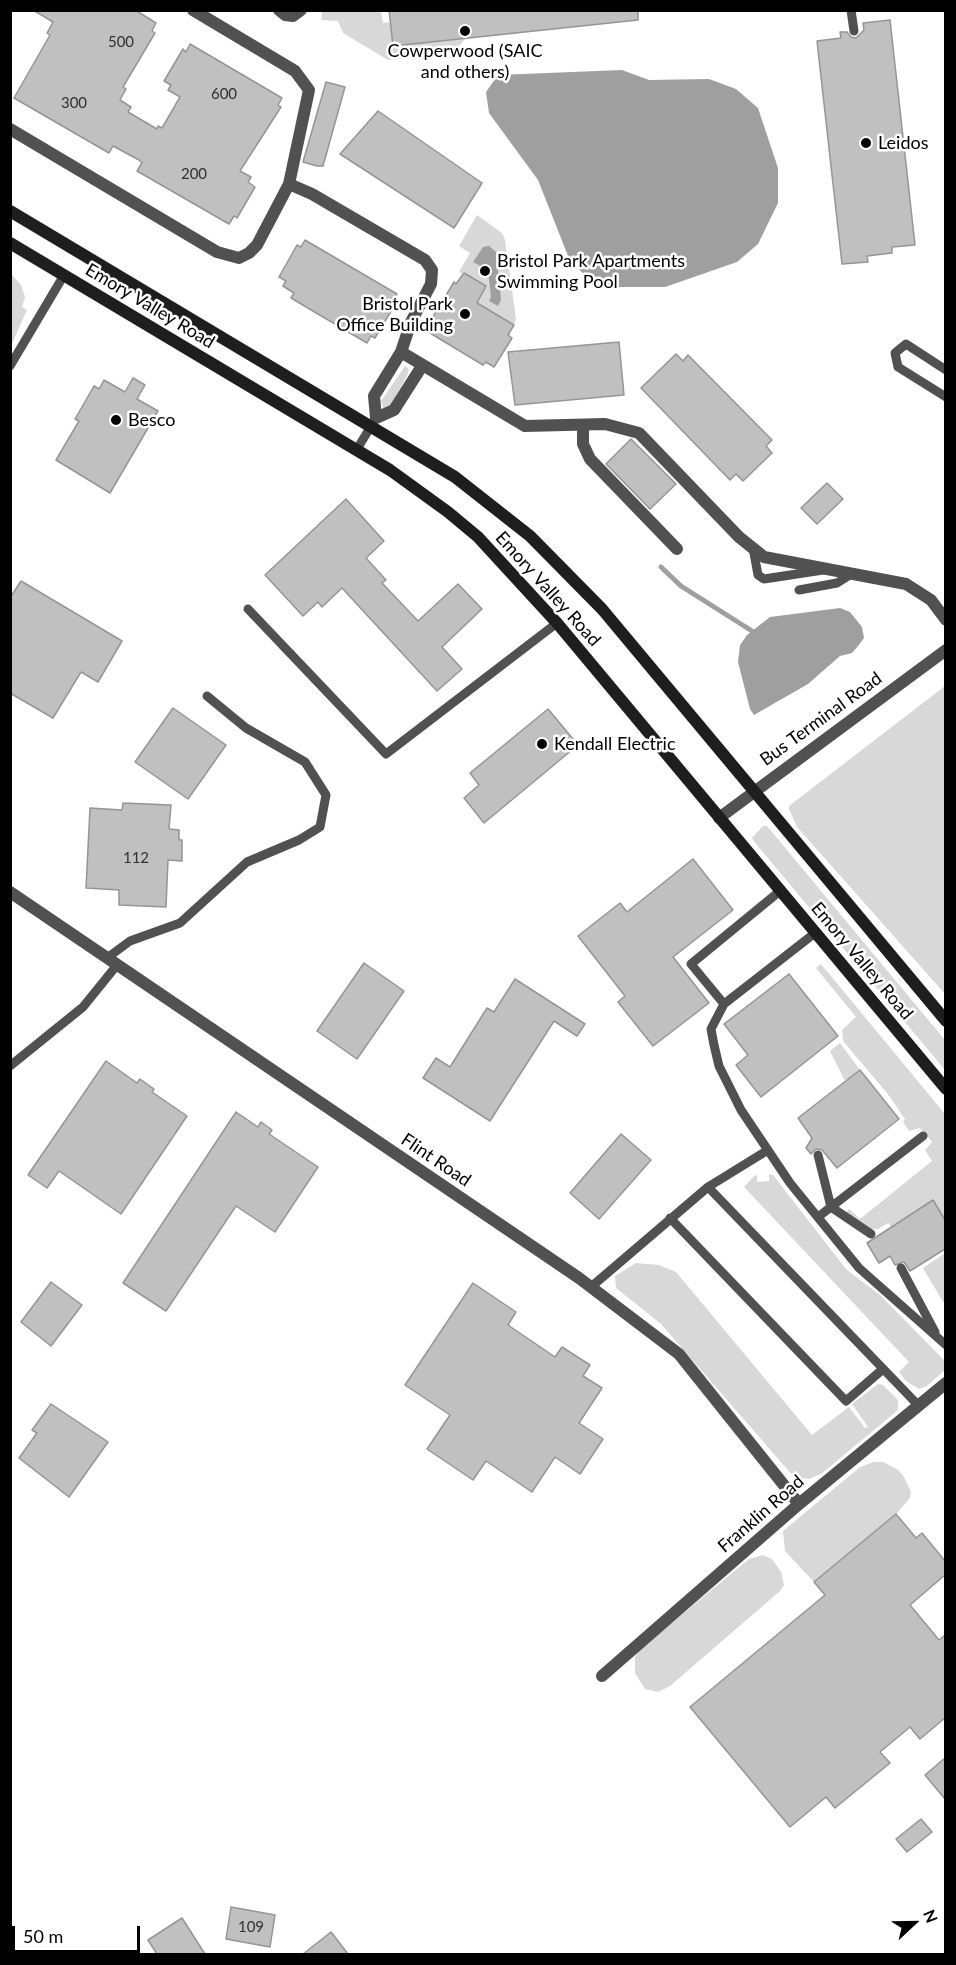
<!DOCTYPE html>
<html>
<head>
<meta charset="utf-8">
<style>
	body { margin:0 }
	#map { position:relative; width:956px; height:1965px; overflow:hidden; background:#fff; font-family:Lato,sans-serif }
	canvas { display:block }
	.frame { position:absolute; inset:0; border:12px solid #000; pointer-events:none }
	.north { position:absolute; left:884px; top:1893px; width:60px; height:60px; -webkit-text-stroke:4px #fff; paint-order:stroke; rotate:68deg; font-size:16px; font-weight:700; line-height:24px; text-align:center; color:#000 }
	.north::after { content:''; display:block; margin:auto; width:21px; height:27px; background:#000; clip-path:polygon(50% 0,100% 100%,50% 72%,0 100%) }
	.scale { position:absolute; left:12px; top:1926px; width:128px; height:27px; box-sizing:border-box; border:3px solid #000; border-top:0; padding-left:8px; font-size:18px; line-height:21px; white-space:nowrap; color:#000; -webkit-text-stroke:4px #fff; paint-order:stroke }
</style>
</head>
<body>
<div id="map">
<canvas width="956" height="1965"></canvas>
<div class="frame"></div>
<div class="north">N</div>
<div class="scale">50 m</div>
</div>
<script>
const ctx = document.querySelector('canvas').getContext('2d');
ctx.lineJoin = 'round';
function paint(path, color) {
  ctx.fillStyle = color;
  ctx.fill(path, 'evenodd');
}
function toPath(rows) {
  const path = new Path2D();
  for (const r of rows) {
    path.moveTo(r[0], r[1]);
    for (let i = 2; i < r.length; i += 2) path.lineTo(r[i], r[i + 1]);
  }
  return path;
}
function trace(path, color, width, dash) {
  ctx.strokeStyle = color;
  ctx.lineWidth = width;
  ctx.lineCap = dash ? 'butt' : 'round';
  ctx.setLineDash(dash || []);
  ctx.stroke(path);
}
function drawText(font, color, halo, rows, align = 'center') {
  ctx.font = font + ' Lato,sans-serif';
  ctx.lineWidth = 5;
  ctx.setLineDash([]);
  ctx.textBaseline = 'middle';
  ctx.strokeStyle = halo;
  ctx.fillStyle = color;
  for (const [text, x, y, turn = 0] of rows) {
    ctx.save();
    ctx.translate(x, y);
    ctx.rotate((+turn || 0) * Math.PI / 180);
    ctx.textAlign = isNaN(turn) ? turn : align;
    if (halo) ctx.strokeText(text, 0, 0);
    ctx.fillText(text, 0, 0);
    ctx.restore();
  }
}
const green = toPath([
	[322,11,381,11,383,23,390,22,393,46,466,38,453,53,388,60,343,33,338,21,321,20],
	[477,215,502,233,505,240,516,319,514,325,477,303,486,286,459,272,470,253,459,246],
	[11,274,21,285,25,297,22,307,27,310,11,346],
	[405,366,409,369,407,376,389,408,383,408,381,401],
	[945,686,945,994,797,827,789,809,789,806],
	[763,826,767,826,945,1040,945,1070,757,845,752,838],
	[821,964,945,1114,945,1220,933,1200,891,1227,888,1223,878,1229,870,1229,846,1213,849,1209,860,1219,932,1161,925,1150,932,1142,920,1128,909,1131,903,1122,905,1119,887,1093,843,1041,842,1030,856,1017,816,968],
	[840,1043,860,1070,845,1081,830,1051],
	[769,1174,773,1175,846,1269,881,1296,945,1361,945,1370,927,1386,919,1389,906,1381,899,1372,909,1362,744,1187,754,1176,757,1175,757,1182,769,1181],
	[945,1253,945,1305,923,1268],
	[636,1263,659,1265,676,1272,812,1435,849,1407,865,1428,868,1427,852,1404,878,1384,883,1385,898,1400,898,1410,821,1474,809,1479,794,1477,661,1324,616,1288,615,1276],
	[883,1462,898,1470,904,1477,911,1492,910,1498,896,1514,814,1582,785,1551,783,1531,860,1467,874,1462],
	[763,1555,772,1559,781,1572,784,1585,780,1591,670,1686,658,1692,645,1689,635,1673,635,1657,639,1650,749,1559]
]);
const water = toPath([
	[622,70,649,80,709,79,736,89,758,108,778,168,778,203,758,244,737,262,665,287,613,287,594,284,570,261,538,180,489,113,486,92,498,75],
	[489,246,496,252,501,300,498,306,489,301,491,297,488,270,473,262,483,247],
	[840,608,850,612,862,627,864,638,858,646,852,653,840,656,808,684,754,715,750,709,738,662,740,645,747,635,770,617]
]);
const stream = toPath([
	[661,567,681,586,752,631]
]);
const building = toPath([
	[33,10,135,10,156,23,152,31,155,33,123,87,126,89,120,100,131,107,128,112,157,129,158,126,162,128,180,97,168,90,171,85,164,81,183,49,186,52,190,44,282,98,278,105,281,107,240,171,251,177,248,182,255,187,237,218,234,216,229,224,137,171,142,163,139,160,113,146,109,153,14,98,50,35,47,33,53,22,33,10],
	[389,10,638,10,638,20,393,46,389,10],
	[890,20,915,245,892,247,892,253,867,256,868,262,842,264,817,41,841,38,840,32,847,32,851,37,856,38,864,30,863,23,890,20],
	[326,82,345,87,323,166,317,166,303,162,326,82],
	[378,111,482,183,454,228,340,154,378,111],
	[305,240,397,294,392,301,396,303,375,338,371,336,367,343,291,298,294,293,283,286,286,281,279,277,297,245,301,247,305,240],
	[464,273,486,286,477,303,514,325,508,335,512,338,494,367,486,362,483,365,425,330,454,282,456,284,464,273],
	[619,342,624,395,515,405,508,352,619,342],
	[676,354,683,361,688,355,772,440,766,446,772,453,743,481,736,474,730,480,641,388,676,354],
	[133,378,145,385,137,399,158,411,110,493,56,460,79,421,75,419,94,386,99,389,104,380,125,392,133,378],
	[631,439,676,484,650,509,606,464,631,439],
	[827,483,843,499,817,524,801,508,827,483],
	[346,499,384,541,366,558,386,580,382,583,418,621,458,584,482,609,442,647,462,669,437,691,342,588,322,607,318,602,303,616,265,575,346,499],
	[21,581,122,641,98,682,81,672,53,718,10,693,10,598,21,581],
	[173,708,226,745,188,799,135,762,173,708],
	[548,709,578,745,484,823,464,798,479,785,470,773,548,709],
	[123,803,171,805,169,829,179,830,179,840,182,840,182,861,168,860,166,907,119,905,119,890,86,888,90,808,122,810,123,803],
	[693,859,733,910,673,957,709,1003,653,1046,618,1002,625,996,578,936,620,903,627,912,693,859],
	[364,963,404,991,357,1059,317,1031,364,963],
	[789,974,838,1036,761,1097,736,1065,748,1055,724,1024,789,974],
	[515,979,585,1024,577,1036,554,1021,490,1121,423,1078,436,1058,450,1067,487,1008,494,1012,515,979],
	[106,1061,137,1083,140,1079,154,1089,152,1092,187,1116,121,1214,59,1171,47,1188,28,1175,106,1061],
	[860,1070,899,1119,837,1168,822,1150,816,1149,811,1154,806,1148,812,1138,798,1118,860,1070],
	[236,1112,258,1127,261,1122,272,1130,269,1134,318,1167,275,1232,236,1206,166,1311,123,1283,236,1112],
	[621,1134,651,1160,599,1219,570,1193,621,1134],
	[933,1200,945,1220,945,1249,910,1271,904,1262,895,1265,890,1256,879,1263,867,1243,933,1200],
	[51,1282,82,1305,51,1346,21,1322,51,1282],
	[473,1283,516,1312,508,1325,555,1357,562,1347,590,1365,583,1376,602,1388,579,1423,603,1439,580,1474,555,1457,532,1492,486,1461,473,1480,427,1449,450,1415,405,1385,473,1283],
	[51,1404,108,1442,69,1497,19,1458,37,1433,32,1430,51,1404],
	[896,1514,916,1538,922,1533,945,1561,945,1575,910,1605,939,1640,945,1635,945,1718,920,1739,910,1727,880,1752,890,1763,835,1808,826,1797,790,1827,690,1707,825,1595,814,1582,896,1514],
	[945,1758,945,1799,925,1775,945,1758],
	[921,1819,932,1832,907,1852,896,1839,921,1819],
	[231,1907,275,1915,270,1947,226,1939,231,1907],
	[182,1918,205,1954,157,1954,148,1940,182,1918],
	[331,1932,348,1954,303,1954,331,1932]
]);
const service = toPath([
	[851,10,854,31],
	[10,366,64,275],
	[946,370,906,344,895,353,898,367,946,397],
	[357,449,373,423],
	[753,548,758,575,764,579,823,570],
	[799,590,837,583,853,573],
	[248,609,386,754,557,623],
	[780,891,691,964,724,1004,815,933],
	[107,958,130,941,180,923,247,862,299,840,320,827,326,795,305,762,246,728,207,696],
	[724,1004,711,1029,714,1045,719,1066,741,1110,790,1183,859,1268,946,1345],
	[10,1066,83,1007,117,965],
	[818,1155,831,1207,871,1234],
	[708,1187,918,1405],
	[818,1217,923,1136],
	[670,1218,846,1401,883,1369],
	[901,1268,935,1332],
	[591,1287,708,1187,768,1150]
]);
const minor = toPath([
	[279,10,285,15,293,16,301,10],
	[10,129,217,252,239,258,249,253,257,245,289,184,309,90,295,71,193,10],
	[289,184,312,194,425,260,432,270,431,284,411,322,401,352,374,396,376,418,394,410,422,366],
	[401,352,525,426,605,424,639,433,739,537,764,557,906,584,931,600,946,620],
	[583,425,583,444,590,459,677,549],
	[10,892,579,1278,679,1354,799,1504],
	[602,1676,799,1504,946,1383]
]);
const tertiary = toPath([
	[719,818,946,650]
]);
const secondary = toPath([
	[10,211,455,477,530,536,602,609,946,1021],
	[10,243,390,470,448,512,478,537,557,623,946,1089]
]);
const markers = [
	[465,31,6,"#000"],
	[866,143,6,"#000"],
	[485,271,6,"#000"],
	[465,314,6,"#000"],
	[116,420,6,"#000"],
	[542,744,6,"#000"]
];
const numberNames = [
	["500",121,42],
	["600",224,94],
	["300",74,103],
	["200",194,174],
	["112",136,858],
	["109",251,1927]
];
const poiNames = [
	["Cowperwood (SAIC",465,51,"center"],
	["and others)",465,72,"center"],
	["Leidos",878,143],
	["Bristol Park Apartments",497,261],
	["Swimming Pool",497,282],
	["Bristol Park",453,304,"right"],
	["Office Building",453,325,"right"],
	["Besco",128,420],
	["Kendall Electric",554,744]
];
const streetNames = [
	["Emory Valley Road",150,306,31],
	["Emory Valley Road",548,589,48],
	["Bus Terminal Road",821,719,-36],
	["Emory Valley Road",862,961,50],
	["Flint Road",436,1160,34],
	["Franklin Road",761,1514,-41]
];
paint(green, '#d8d8d8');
paint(water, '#9f9f9f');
trace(stream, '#9f9f9f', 5);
paint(building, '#c0c0c0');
trace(building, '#959595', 1.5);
trace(service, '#515151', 9);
trace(minor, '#515151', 12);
trace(tertiary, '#515151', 12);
trace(secondary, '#1e1e1e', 12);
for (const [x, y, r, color] of markers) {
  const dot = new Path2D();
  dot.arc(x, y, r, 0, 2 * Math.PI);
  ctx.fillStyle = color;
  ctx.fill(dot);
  trace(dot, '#fff', 2);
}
drawText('15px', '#303030', null, numberNames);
drawText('18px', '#000', '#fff', poiNames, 'left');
drawText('18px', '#000', '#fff', streetNames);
</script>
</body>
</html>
